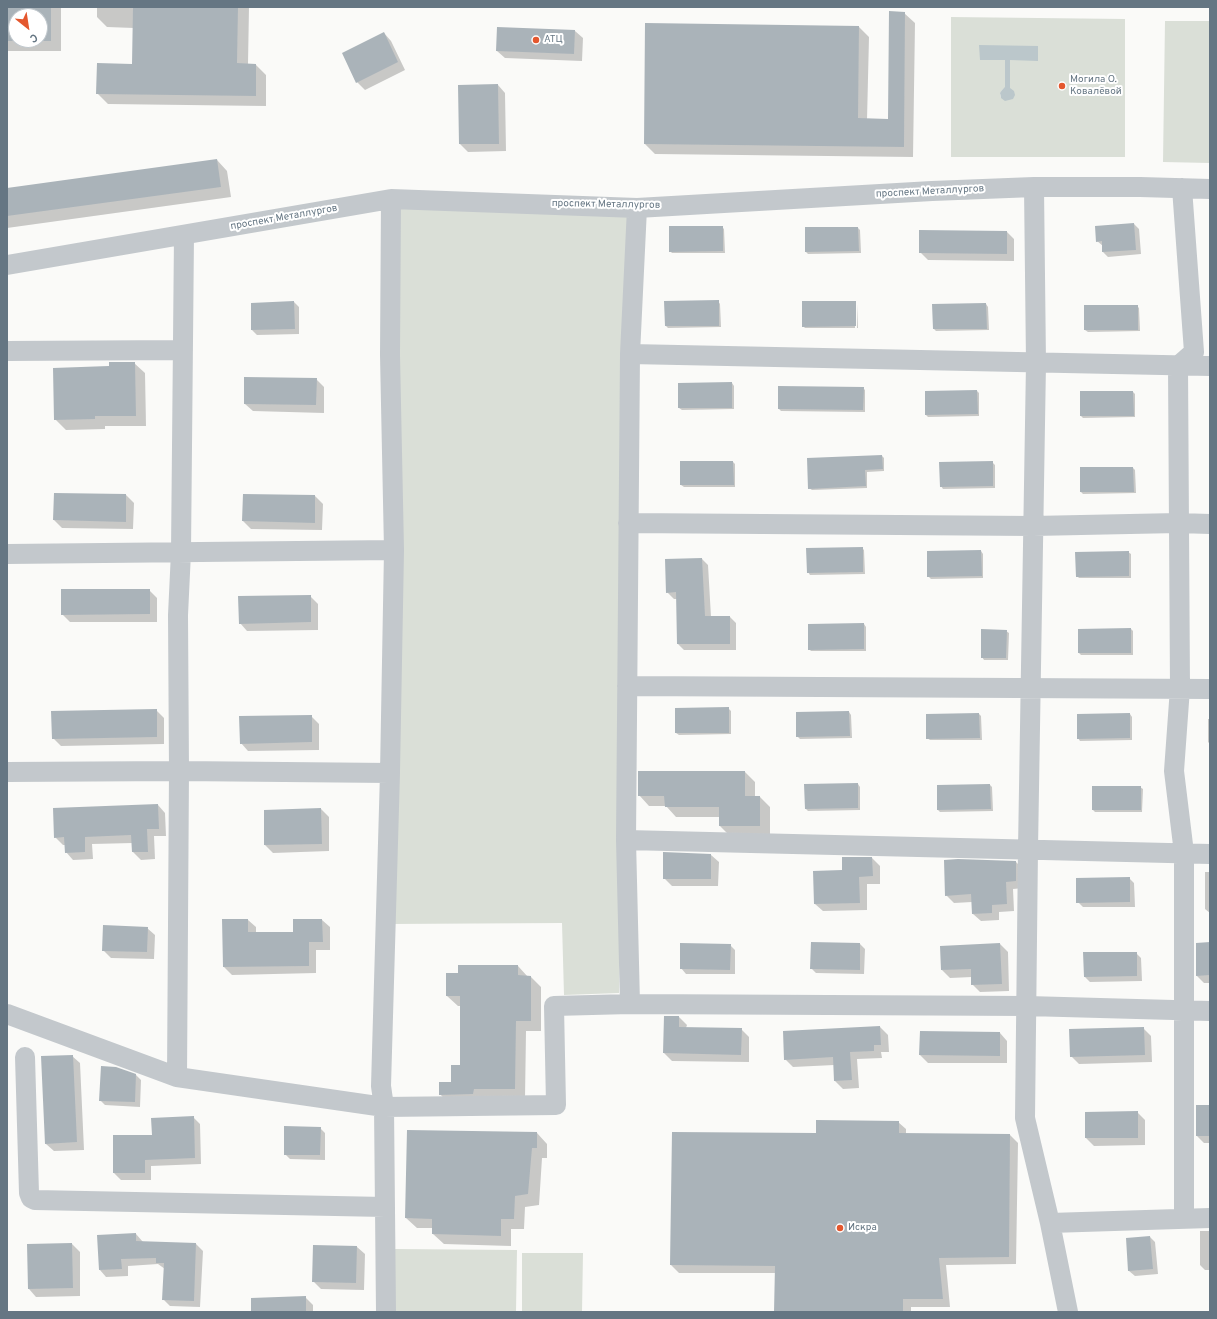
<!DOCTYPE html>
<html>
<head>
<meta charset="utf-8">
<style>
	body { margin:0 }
	#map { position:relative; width:1217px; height:1319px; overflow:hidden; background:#fafaf8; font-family:Overpass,sans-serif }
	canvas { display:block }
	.frame { position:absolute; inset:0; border:8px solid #657683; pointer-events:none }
	.north { position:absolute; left:8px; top:8px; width:40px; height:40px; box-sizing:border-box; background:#fff; border:1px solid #c1c8cd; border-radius:50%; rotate:150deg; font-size:11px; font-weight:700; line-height:16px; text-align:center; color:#657683 }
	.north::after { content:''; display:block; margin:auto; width:14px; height:18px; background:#e4572e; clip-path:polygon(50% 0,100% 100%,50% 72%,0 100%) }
</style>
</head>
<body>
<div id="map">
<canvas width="1217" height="1319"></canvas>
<div class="frame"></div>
<div class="north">С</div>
</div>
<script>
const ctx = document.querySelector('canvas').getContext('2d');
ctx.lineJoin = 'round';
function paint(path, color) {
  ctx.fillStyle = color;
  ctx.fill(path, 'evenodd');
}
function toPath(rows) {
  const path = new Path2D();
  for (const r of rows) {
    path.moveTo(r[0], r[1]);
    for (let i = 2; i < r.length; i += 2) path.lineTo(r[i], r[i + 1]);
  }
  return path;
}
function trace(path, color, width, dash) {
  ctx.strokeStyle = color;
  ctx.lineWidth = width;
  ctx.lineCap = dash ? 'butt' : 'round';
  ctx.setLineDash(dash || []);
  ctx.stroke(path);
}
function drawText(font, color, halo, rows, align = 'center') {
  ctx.font = font + ' Overpass,sans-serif';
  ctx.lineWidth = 4;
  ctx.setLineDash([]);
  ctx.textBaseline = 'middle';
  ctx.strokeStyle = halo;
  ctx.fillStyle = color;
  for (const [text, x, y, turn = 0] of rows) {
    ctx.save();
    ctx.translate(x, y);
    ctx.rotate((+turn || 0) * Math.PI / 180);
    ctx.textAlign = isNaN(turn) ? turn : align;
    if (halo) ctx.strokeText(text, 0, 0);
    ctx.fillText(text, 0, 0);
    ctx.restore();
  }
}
const green = toPath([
	[951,17,1125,19,1125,157,951,157],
	[1038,46,1010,60,1010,88,1001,98,1000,94,1002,90,1005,88,1005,60],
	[1165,21,1210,21,1210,163,1163,162],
	[390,204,628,207,619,993,564,995,562,923,389,924],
	[395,1249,517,1250,516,1312,395,1312],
	[522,1253,583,1253,582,1312,522,1312]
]);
const water = toPath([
	[979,45,1038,46,1038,61,1010,60,1010,88,1014,91,1015,95,1013,99,1005,101,1001,98,1000,93,1002,90,1005,87,1005,60,980,60]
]);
const shadow = toPath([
	[7,7,61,7,61,51,7,51],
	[16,16,40,16,40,40,16,40],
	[97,7,249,7,248,64,256,65,266,75,266,106,108,104,97,93,133,65,134,28,107,27,97,17],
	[904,13,915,23,913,157,655,154,645,144,646,24,859,27,869,37,867,120,889,120],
	[575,31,583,38,582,61,505,58,497,51],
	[384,33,391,41,405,70,365,90,357,82],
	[498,85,505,93,506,151,468,152,460,144,459,86],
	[217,160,227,171,231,197,7,228,7,189],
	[1134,224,1139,229,1141,254,1108,257,1103,252,1103,246,1097,241],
	[722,227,724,229,725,253,672,253,670,251],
	[858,228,860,230,861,253,808,254,806,252],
	[1007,232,1014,239,1014,261,928,260,920,252],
	[718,301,720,304,721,327,668,328,666,326],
	[294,302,299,307,299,334,257,335,252,330,252,304],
	[855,302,855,328,805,328,803,326],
	[857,303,857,304,858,328,857,328],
	[986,304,988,307,989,330,936,331,934,329],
	[1137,306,1139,308,1140,331,1088,332,1085,330],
	[134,363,145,373,146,426,105,426,105,429,66,430,55,419,110,367],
	[316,379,324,387,324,413,253,411,245,404],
	[732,383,734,386,734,409,682,410,679,408],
	[779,387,863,388,865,390,865,412,781,411,779,409],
	[977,391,979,393,979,416,928,417,926,415],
	[1133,392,1135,394,1135,417,1083,418,1081,416],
	[882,456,884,458,884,471,867,472,867,488,812,490,809,488],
	[733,462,735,464,735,487,684,487,681,485],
	[992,462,995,465,995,488,943,489,941,486],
	[1081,468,1133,468,1135,470,1136,493,1083,494,1081,492],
	[126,495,134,503,133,529,62,528,54,520],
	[315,496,323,504,322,530,251,529,243,521],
	[862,548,864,550,865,574,810,575,808,572],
	[981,551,983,554,983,578,931,579,928,576],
	[1128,552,1131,554,1131,578,1079,578,1077,576],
	[702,559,708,565,711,617,730,617,736,623,736,650,684,650,678,644,677,599,674,599,667,592],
	[149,590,157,598,157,622,70,622,62,614],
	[310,596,318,604,318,630,247,631,240,623],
	[864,624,866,627,866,651,811,651,809,649],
	[1131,629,1133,631,1133,655,1081,655,1079,653],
	[1006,631,1009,633,1008,660,984,660,982,657],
	[1209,632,1210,632,1210,656,1209,655],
	[728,708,731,711,731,734,679,735,676,733],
	[156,710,164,718,164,744,61,746,53,738],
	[849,712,851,715,852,738,800,739,797,736],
	[979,714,981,716,982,740,930,740,927,738,927,715],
	[1130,714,1132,717,1132,740,1080,741,1078,738],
	[311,716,319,724,319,750,248,751,241,743],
	[1208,719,1210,719,1210,744,1208,742],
	[745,772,755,782,755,797,760,797,770,807,770,836,730,836,720,826,720,817,676,817,666,806,649,806,639,795],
	[858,784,860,787,860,810,808,811,806,809],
	[990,785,992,787,993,811,940,812,938,810],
	[1140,787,1143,789,1142,812,1095,812,1093,810],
	[158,805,165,813,166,836,154,836,155,859,141,860,133,852,133,843,92,844,93,859,73,860,66,852,65,845,63,845,55,837],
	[321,809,329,817,329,851,273,853,265,845],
	[711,855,719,862,718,886,672,886,664,878],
	[872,858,880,866,880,884,867,884,867,910,823,911,815,904,843,871],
	[1016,862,1024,870,1024,888,1013,889,1014,911,999,912,999,920,981,921,973,914,972,902,954,903,946,895],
	[1205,872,1210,872,1210,913,1205,909],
	[1129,878,1134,883,1135,907,1083,907,1078,902],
	[248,920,256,927,256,933,294,933,322,920,330,927,330,950,316,950,316,973,232,975,224,967],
	[147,928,155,935,154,959,111,958,103,950],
	[1210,943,1210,983,1204,983,1196,975],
	[860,944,865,949,864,974,816,973,811,968],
	[1000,944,1008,952,1009,991,980,992,972,984,972,977,950,978,942,970],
	[730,945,735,950,735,974,686,974,681,968],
	[1136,953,1141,958,1142,981,1090,982,1085,977],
	[518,966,528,977,531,977,541,987,541,1031,526,1031,525,1099,450,1105,440,1094,452,1083,461,1066,461,1006,458,1006,447,996,459,974],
	[679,1017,687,1025,686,1028,741,1029,749,1037,749,1062,672,1061,664,1053],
	[880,1027,888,1035,889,1052,881,1052,882,1058,857,1059,859,1088,843,1089,835,1081,834,1065,793,1067,785,1059],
	[1143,1028,1151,1036,1152,1062,1079,1064,1071,1056],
	[1000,1033,1007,1041,1007,1063,928,1063,920,1055],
	[72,1056,80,1063,84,1150,54,1151,46,1144],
	[136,1075,141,1080,140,1107,105,1105,100,1100],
	[1210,1106,1210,1143,1204,1143,1197,1136],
	[1137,1112,1145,1120,1145,1145,1094,1146,1086,1138,1086,1113],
	[193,1117,200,1124,201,1164,151,1166,151,1180,121,1180,114,1173,114,1136,153,1136],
	[898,1122,906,1129,906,1134,1010,1135,1018,1143,1016,1264,946,1265,950,1307,911,1307,911,1312,775,1312,776,1273,679,1273,671,1265,817,1134],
	[320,1128,325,1133,325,1160,290,1159,285,1154],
	[537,1133,547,1144,547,1158,542,1158,539,1205,525,1207,524,1229,511,1229,511,1246,444,1244,433,1234,433,1228,417,1228,406,1218],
	[1200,1231,1210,1231,1210,1270,1205,1270,1200,1265],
	[136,1234,143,1242,196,1244,203,1251,200,1307,170,1306,163,1299,165,1269,158,1264,128,1266,128,1276,106,1277,100,1270],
	[1150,1237,1155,1242,1158,1274,1135,1276,1129,1271],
	[72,1244,80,1252,80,1296,36,1297,29,1289],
	[357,1247,365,1254,364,1290,321,1289,313,1281],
	[305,1297,313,1305,313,1312,252,1312]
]);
const building = toPath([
	[7,7,51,7,51,41,7,41],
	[16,16,40,16,40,40,16,40],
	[133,7,238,7,237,63,256,64,256,96,96,94,97,63,132,64],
	[889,11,905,12,904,147,644,144,645,23,859,26,858,118,888,119],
	[497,27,575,30,574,54,496,51],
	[384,32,398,62,356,83,342,53],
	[498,84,499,144,459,144,458,85],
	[217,159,221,187,7,216,7,188],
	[1134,223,1136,250,1102,252,1102,241,1096,242,1095,226],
	[669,226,723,226,723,251,669,252],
	[805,227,858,227,859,251,805,252],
	[919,230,1007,231,1007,254,919,253],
	[719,300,719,326,665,326,664,301],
	[294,301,295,329,251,330,251,303],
	[802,301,856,301,856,326,802,327],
	[986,303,987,329,933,329,932,304],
	[1084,305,1138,305,1138,330,1084,330],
	[109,362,135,362,136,416,95,416,95,419,54,420,53,368,109,366],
	[244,377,317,378,316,405,244,404],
	[732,382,732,408,678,408,678,383],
	[778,386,864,387,863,410,778,409],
	[977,390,978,414,925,415,925,391],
	[1080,391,1133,391,1134,416,1080,416],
	[882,455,883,469,865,470,866,486,808,489,807,458],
	[680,461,733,461,734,485,680,485],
	[993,461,993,486,940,487,939,462],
	[1080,467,1133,467,1134,492,1080,492],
	[54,493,126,494,126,522,53,520],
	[243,494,315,495,315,523,242,521],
	[863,547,863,572,807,573,806,548],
	[981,550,982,576,927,577,927,551],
	[1129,551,1129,576,1076,577,1075,552],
	[702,558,705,616,730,616,730,644,677,644,676,592,666,593,665,559],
	[61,589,150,589,150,614,61,615],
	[311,595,311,622,239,624,238,596],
	[864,623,864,649,808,650,808,624],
	[1131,628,1131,653,1078,653,1078,629],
	[981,629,1007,630,1006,658,981,658],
	[729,707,729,733,675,733,675,708],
	[157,709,157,737,52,739,51,711],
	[849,711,850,736,796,737,796,712],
	[979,713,980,738,926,739,926,714],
	[1130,713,1130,738,1077,739,1077,714],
	[312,715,312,742,240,744,239,716],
	[638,771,745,771,745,796,760,796,760,826,719,826,719,807,665,807,664,796,638,796],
	[858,783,858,808,805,809,804,784],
	[990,784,991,809,937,810,937,785],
	[1092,786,1141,786,1141,810,1092,810],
	[158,804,159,829,147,829,148,852,132,852,131,835,85,837,85,852,65,853,64,837,54,838,53,808],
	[321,808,322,844,264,845,264,810],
	[663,852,711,854,711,879,663,879],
	[842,857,872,857,873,876,859,877,860,903,814,904,813,871,842,870],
	[958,859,1016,861,1016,881,1006,882,1007,904,992,905,992,913,972,914,971,894,945,896,944,860],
	[1130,877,1130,902,1076,903,1076,878],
	[222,919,248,919,248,932,293,932,293,919,322,919,323,942,309,942,309,966,223,967],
	[103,925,148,927,147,952,102,951],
	[811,942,860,943,860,970,810,969],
	[1210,942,1210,975,1196,976,1196,943],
	[680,943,731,944,730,970,680,969],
	[1000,943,1002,984,971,985,971,969,941,970,940,946],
	[1083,952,1137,952,1137,976,1084,977],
	[458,965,518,965,518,975,531,976,531,1021,516,1021,515,1089,474,1089,473,1094,439,1095,439,1082,451,1082,451,1065,460,1065,460,996,446,996,446,973,458,973],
	[664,1016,679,1016,679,1027,742,1028,741,1055,663,1053],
	[880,1026,881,1045,874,1045,874,1051,850,1052,852,1080,834,1081,833,1057,784,1060,783,1031],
	[1144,1027,1145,1055,1070,1057,1069,1029],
	[920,1031,1000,1032,1000,1056,919,1055],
	[73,1055,77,1142,45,1144,41,1056],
	[101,1066,116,1067,136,1074,135,1102,99,1101],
	[1196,1105,1210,1105,1210,1136,1196,1136],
	[1138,1111,1138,1138,1085,1138,1085,1112],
	[194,1116,195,1158,145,1160,145,1173,113,1173,113,1135,152,1135,151,1118],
	[816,1120,899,1121,899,1133,1010,1134,1009,1257,939,1258,943,1299,903,1299,903,1312,774,1312,775,1266,670,1265,672,1132,816,1133],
	[284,1126,321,1127,320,1155,284,1155],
	[407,1130,537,1132,537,1148,532,1148,528,1194,515,1196,514,1219,501,1219,501,1236,432,1234,432,1219,405,1218],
	[136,1233,136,1241,196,1243,194,1301,162,1300,164,1263,156,1263,156,1258,121,1259,122,1269,99,1270,97,1235],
	[1150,1236,1153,1269,1128,1271,1126,1238],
	[72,1243,73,1288,28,1289,27,1244],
	[313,1245,357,1246,356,1283,312,1282],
	[306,1296,306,1312,251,1312,251,1298]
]);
const street = toPath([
	[1034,187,1036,363,1028,849,1025,1118,1050,1223,1068,1312],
	[1182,188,1194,352,1178,366,1180,688,1174,771,1184,853,1184,1219],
	[7,265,391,199,637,208,932,191,1034,187,1140,187,1210,189],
	[7,351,183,350],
	[630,354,1210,366],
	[628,523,1033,526,1178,523,1210,524],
	[7,554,394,550],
	[627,686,1210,689],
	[7,772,179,771,390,773],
	[626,840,1210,854],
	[630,1004,626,840,630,354,637,208],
	[7,1014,177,1077,384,1107,556,1105,554,1006,630,1004,1027,1006,1210,1011],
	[25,1057,29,1193,31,1198,35,1200,385,1207],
	[177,1077,179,771,178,615,181,552,184,235],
	[1050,1223,1210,1218],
	[386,1312,384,1107,381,1086,390,773,394,550,390,355,391,199]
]);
const markers = [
	[536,40,4,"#e4572e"],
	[1062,86,4,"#e4572e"],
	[840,1228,4,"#e4572e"]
];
const poiNames = [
	["АТЦ",544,40],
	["Могила О.",1070,80],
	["Ковалёвой",1070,92],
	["Искра",848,1228]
];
const streetNames = [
	["проспект Металлургов",930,192,-3],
	["проспект Металлургов",606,205,1],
	["проспект Металлургов",284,218,-10]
];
paint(green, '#dadfd7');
paint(water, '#bbc7cb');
paint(shadow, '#0003');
paint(building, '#aab3b9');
trace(street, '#c3c8cc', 20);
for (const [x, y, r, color] of markers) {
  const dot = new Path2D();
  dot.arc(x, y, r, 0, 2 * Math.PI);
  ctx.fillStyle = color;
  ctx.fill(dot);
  trace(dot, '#fff', 1.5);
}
drawText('10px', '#657683', '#fff', poiNames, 'left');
drawText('10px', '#657683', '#fff', streetNames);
</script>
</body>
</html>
